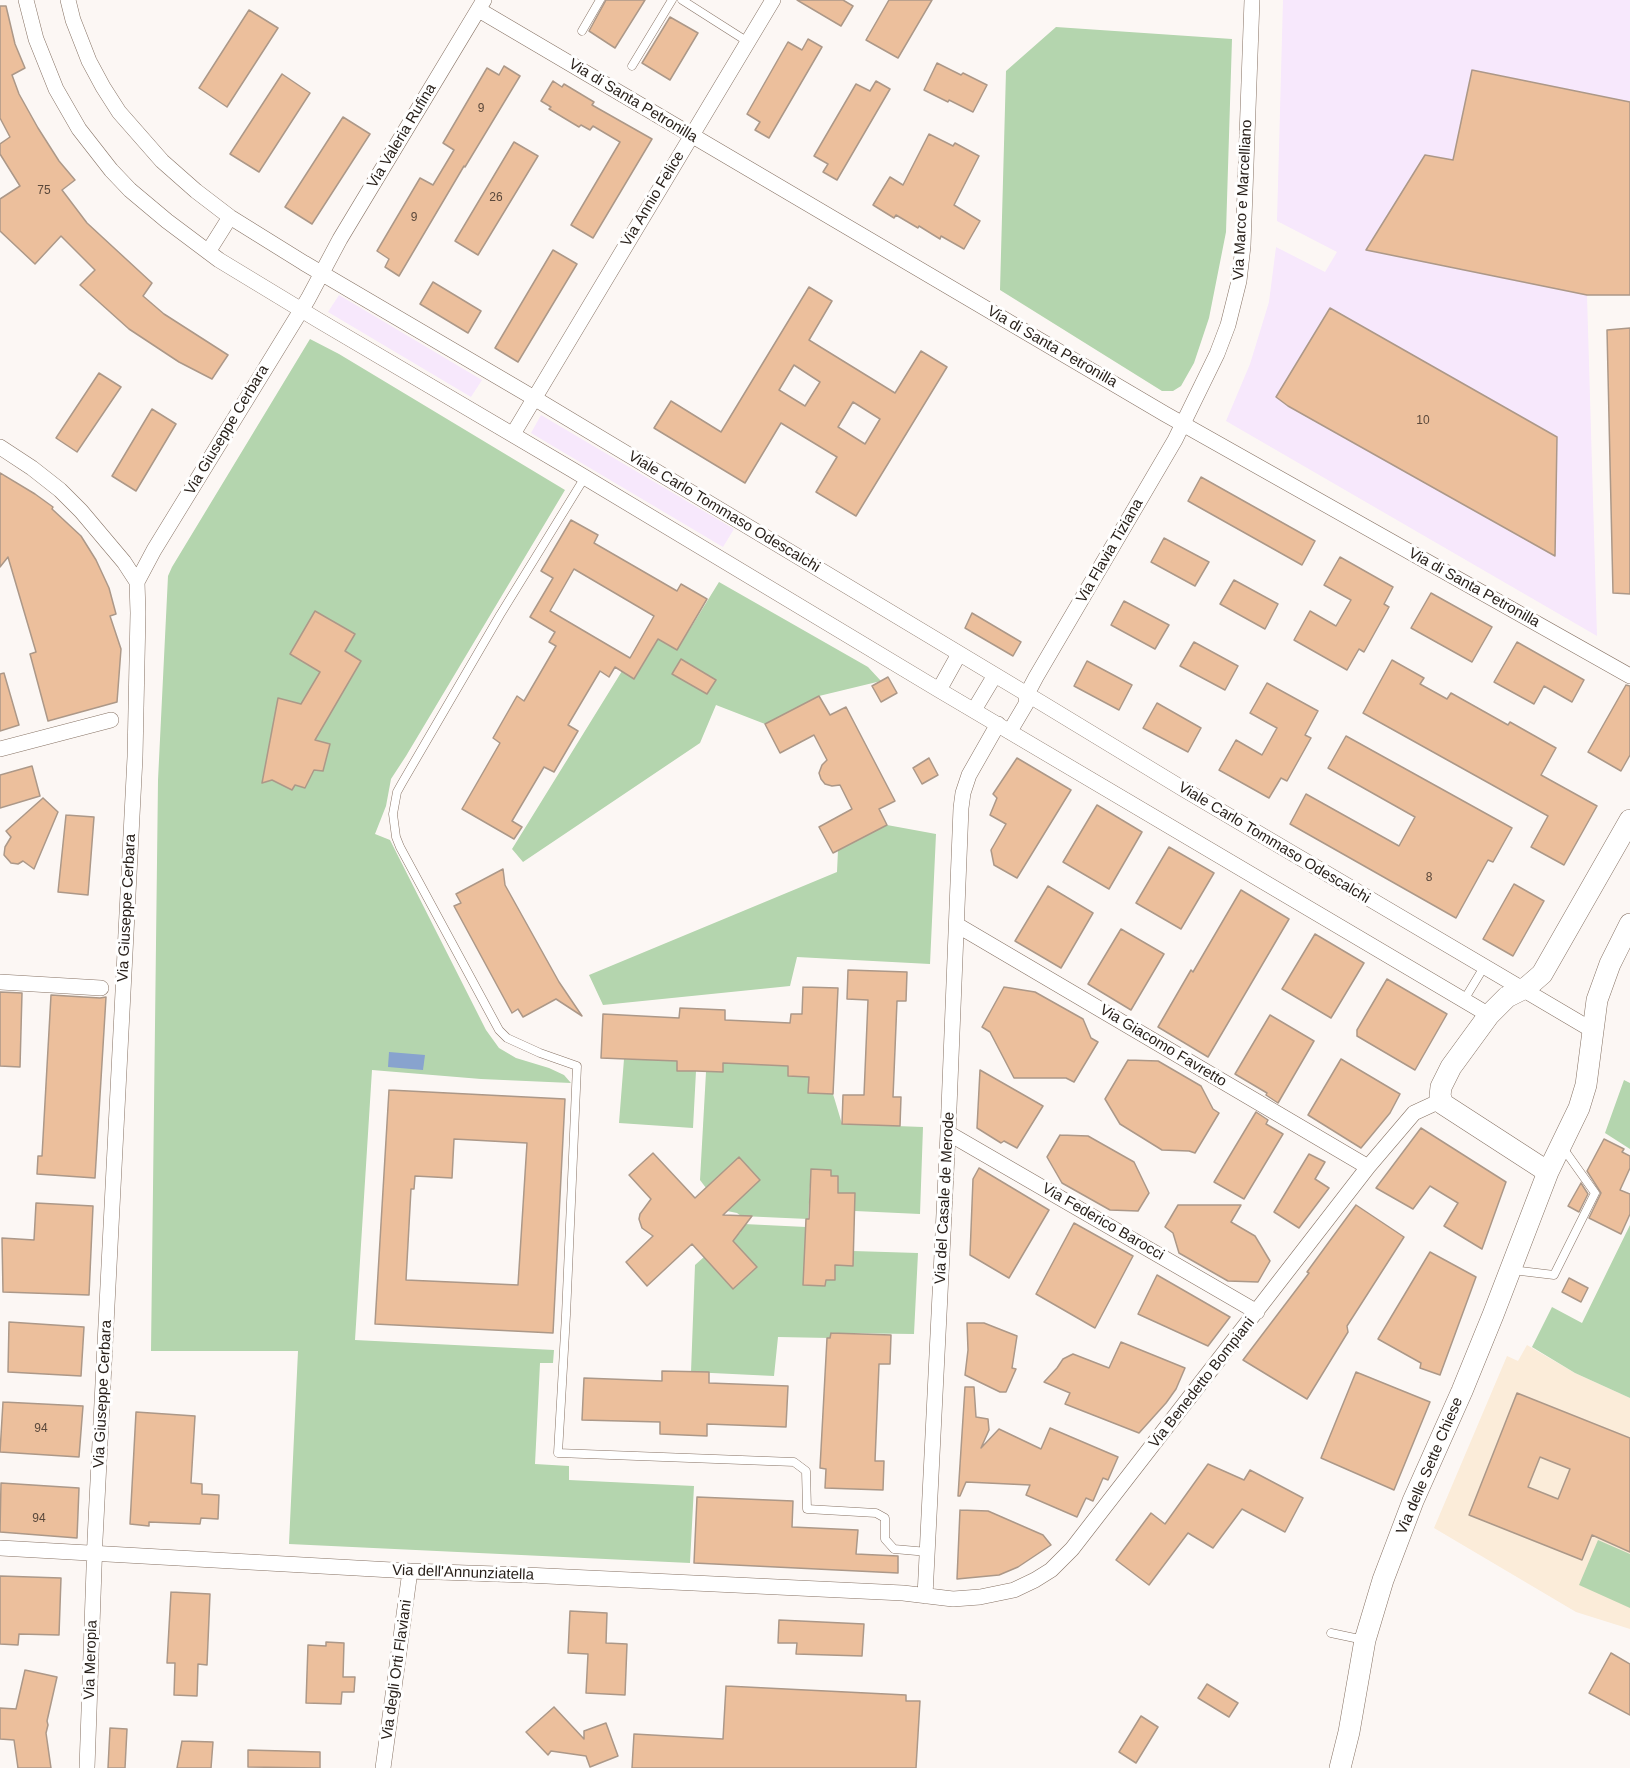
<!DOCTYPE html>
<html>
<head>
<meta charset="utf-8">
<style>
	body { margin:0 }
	canvas { display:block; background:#fcf7f4 }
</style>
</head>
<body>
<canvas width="1630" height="1768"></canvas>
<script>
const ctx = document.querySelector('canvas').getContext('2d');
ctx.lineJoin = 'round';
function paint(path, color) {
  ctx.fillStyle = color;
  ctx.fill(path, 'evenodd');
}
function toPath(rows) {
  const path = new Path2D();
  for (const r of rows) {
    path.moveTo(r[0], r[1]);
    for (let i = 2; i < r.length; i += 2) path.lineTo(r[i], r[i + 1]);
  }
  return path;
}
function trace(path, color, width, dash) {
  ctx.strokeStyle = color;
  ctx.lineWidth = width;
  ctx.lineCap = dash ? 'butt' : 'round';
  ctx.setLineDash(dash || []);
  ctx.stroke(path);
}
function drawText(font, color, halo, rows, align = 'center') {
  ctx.font = font + ' Helvetica,sans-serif';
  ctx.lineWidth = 6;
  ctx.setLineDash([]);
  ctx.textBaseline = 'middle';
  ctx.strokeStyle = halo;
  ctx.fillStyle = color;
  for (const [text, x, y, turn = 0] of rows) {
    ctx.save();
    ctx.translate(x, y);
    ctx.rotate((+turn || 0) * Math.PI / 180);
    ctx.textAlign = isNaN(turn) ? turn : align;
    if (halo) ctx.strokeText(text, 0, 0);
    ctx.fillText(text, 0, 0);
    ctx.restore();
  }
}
const commercial = toPath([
	[1283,0,1630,0,1630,295,1587,295,1597,636,1226,421,1250,364,1269,302,1276,247,1325,272,1337,252,1277,221],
	[339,295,482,380,471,397,328,312],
	[541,415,734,529,723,547,531,433]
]);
const education = toPath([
	[1527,1345,1575,1373,1630,1398,1630,1629,1576,1612,1434,1528,1507,1356,1518,1361]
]);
const green = toPath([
	[1056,27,1232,39,1226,232,1209,318,1194,363,1181,386,1173,391,1162,391,1000,290,1006,71],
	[310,339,339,354,565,490,406,756,391,779,386,806,375,834,390,840,486,1030,499,1048,516,1058,549,1068,564,1075,571,1083,481,1079,372,1070,355,1340,554,1350,553,1363,540,1363,535,1464,569,1466,569,1480,694,1486,690,1563,289,1544,298,1351,151,1351,158,780,168,576,172,567],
	[719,582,868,667,881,681,819,696,765,724,716,705,700,743,523,862,512,849,622,671,635,678,658,639,677,650],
	[887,825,936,834,930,964,797,957,790,986,603,1005,589,975,837,872,838,850],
	[624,1059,677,1061,677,1071,696,1071,693,1128,619,1123],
	[723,1063,788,1066,788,1076,809,1077,808,1092,833,1094,842,1124,923,1127,920,1214,855,1211,855,1194,838,1193,838,1176,831,1176,831,1170,811,1169,808,1219,741,1216,737,1213,727,1211,760,1180,739,1157,706,1188,700,1180,706,1072,722,1072],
	[1624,1080,1630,1083,1630,1149,1605,1133],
	[744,1224,806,1227,804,1285,825,1286,826,1280,835,1280,835,1265,853,1266,853,1251,918,1253,914,1334,831,1333,830,1338,778,1337,774,1376,691,1372,695,1265,704,1257,733,1289,757,1267,727,1235,736,1235,740,1233],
	[1630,1225,1630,1398,1575,1373,1532,1347,1552,1307,1582,1323],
	[1598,1540,1630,1554,1630,1608,1579,1585]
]);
const water = toPath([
	[389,1052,425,1055,423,1070,388,1067]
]);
const building = toPath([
	[606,0,645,0,615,48,589,31,606,0],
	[797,0,843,0,853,6,841,26,797,0],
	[889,0,932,0,898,58,866,40,889,0],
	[0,6,6,6,15,44,25,68,12,75,19,94,38,128,59,161,75,180,62,190,87,223,152,283,143,296,164,314,228,355,212,379,179,362,129,329,80,285,95,270,61,236,35,264,0,231,0,199,20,186,0,154,0,144,10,137,0,118,0,6],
	[249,10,278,28,227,107,199,88,249,10],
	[670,17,698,33,670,80,642,63,670,17],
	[808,39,822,47,769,138,755,130,760,122,747,114,788,42,802,50,808,39],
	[937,63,961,75,963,73,987,85,973,112,949,100,948,102,924,90,937,63],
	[504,66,520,76,465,167,464,166,399,276,385,267,389,259,377,251,420,178,433,185,454,150,443,143,487,68,499,75,504,66],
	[1472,70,1630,102,1630,295,1587,295,1366,250,1425,155,1453,160,1472,70],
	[282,74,310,93,259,172,230,154,282,74],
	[553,81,562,87,564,84,594,102,592,105,652,139,593,238,571,225,620,142,593,126,590,130,581,125,579,127,549,109,551,107,541,101,553,81],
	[876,81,890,89,837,180,823,172,828,164,814,156,856,84,870,91,876,81],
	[343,117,370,134,312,224,285,207,343,117],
	[929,134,953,146,955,143,979,156,954,205,980,221,964,249,941,236,940,239,919,226,918,228,896,215,894,218,873,205,890,177,903,185,929,134],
	[514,142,538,156,478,255,455,241,514,142],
	[553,250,577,264,518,362,495,348,553,250],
	[433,282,481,311,468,333,420,304,433,282],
	[809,287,832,301,809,340,895,393,921,351,947,367,856,516,816,492,837,457,781,423,745,483,654,428,671,401,721,432,809,287],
	[794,365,820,382,805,406,779,390,794,365],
	[853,402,880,419,865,444,838,427,853,402],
	[1330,308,1557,437,1555,556,1288,406,1276,397,1330,308],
	[1630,328,1630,594,1613,593,1607,330,1630,328],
	[99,373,121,387,77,452,56,438,99,373],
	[152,409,176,424,136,491,112,476,152,409],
	[0,473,35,494,53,507,52,509,81,536,96,560,109,588,116,614,110,616,121,649,117,702,48,721,30,654,36,652,8,557,0,567,0,473],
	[1201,477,1315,541,1302,565,1188,501,1201,477],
	[571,520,598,535,594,543,677,591,681,584,707,599,677,650,658,639,634,679,615,667,609,677,600,671,568,725,578,731,554,772,544,767,512,821,522,827,514,839,462,809,500,743,493,738,517,696,524,701,556,646,549,642,555,632,530,617,553,578,541,571,571,520],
	[574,569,654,616,630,658,550,611,574,569],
	[1164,538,1209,562,1195,586,1151,562,1164,538],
	[1340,557,1393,587,1384,604,1389,607,1364,652,1359,649,1347,670,1294,640,1310,611,1336,626,1351,600,1324,585,1340,557],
	[1234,580,1278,604,1265,629,1220,604,1234,580],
	[1431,593,1492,627,1472,662,1411,628,1431,593],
	[1124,601,1169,625,1155,649,1111,625,1124,601],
	[315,611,355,634,345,651,361,661,315,740,330,744,323,771,314,770,305,788,295,785,292,790,272,780,262,783,278,698,301,704,320,672,290,654,315,611],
	[972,613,1021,642,1013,656,965,628,972,613],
	[1194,642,1238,666,1225,690,1180,666,1194,642],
	[1517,642,1584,680,1572,702,1544,686,1534,704,1494,682,1517,642],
	[681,659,716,680,707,694,672,674,681,659],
	[1392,660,1424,678,1420,684,1447,699,1451,693,1508,725,1510,722,1556,748,1541,775,1597,806,1564,865,1531,847,1548,816,1363,713,1392,660],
	[1087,661,1132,685,1119,710,1074,686,1087,661],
	[4,673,19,725,0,731,0,674,4,673],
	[888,677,897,693,881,702,872,686,888,677],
	[1267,683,1318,711,1305,735,1311,738,1287,781,1281,778,1269,798,1219,770,1236,740,1262,755,1277,728,1250,713,1267,683],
	[1626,685,1630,686,1630,755,1621,771,1588,752,1626,685],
	[819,696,830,715,846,707,895,801,879,809,887,825,833,853,819,827,852,809,840,785,832,786,825,784,821,779,819,773,822,765,827,760,814,735,780,753,765,724,819,696],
	[1157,703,1201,728,1188,752,1143,728,1157,703],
	[1346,736,1512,828,1493,862,1488,860,1456,918,1290,824,1306,794,1399,846,1415,817,1328,768,1346,736],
	[929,758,938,775,922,784,913,768,929,758],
	[1017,758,1071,790,1017,878,994,865,991,850,1006,824,990,815,997,798,993,794,1017,758],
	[32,766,40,796,0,808,0,775,32,766],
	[43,798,58,812,34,869,23,861,18,864,11,863,4,855,5,847,11,837,6,831,43,798],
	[1097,805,1142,832,1109,889,1063,862,1097,805],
	[66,815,94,817,88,895,58,892,66,815],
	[1169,847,1214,873,1181,929,1136,903,1169,847],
	[503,869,505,885,559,982,582,1016,556,999,523,1017,518,1009,512,1013,454,906,461,903,456,894,503,869],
	[1514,884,1544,901,1513,956,1483,939,1514,884],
	[1048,886,1093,913,1061,968,1015,941,1048,886],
	[1241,890,1289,919,1208,1057,1158,1027,1191,970,1193,972,1241,890],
	[1121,929,1164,954,1131,1010,1088,984,1121,929],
	[1315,934,1364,963,1331,1018,1282,989,1315,934],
	[848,970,907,972,906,1001,897,1001,893,1097,901,1097,900,1126,842,1124,843,1095,864,1095,868,1000,847,999,848,970],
	[1387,979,1447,1014,1415,1070,1357,1036,1357,1030,1387,979],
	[803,987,838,988,833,1094,808,1093,809,1077,788,1076,788,1066,723,1063,723,1072,696,1071,677,1071,677,1061,601,1058,603,1014,679,1018,680,1008,725,1010,725,1020,790,1023,791,1014,802,1014,803,987],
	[1004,987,1035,992,1083,1019,1091,1038,1098,1042,1074,1082,1066,1078,1014,1078,990,1032,982,1027,1004,987],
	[0,992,22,993,20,1067,0,1066,0,992],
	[51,995,100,998,106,997,95,1178,37,1174,38,1156,42,1156,51,995],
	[1270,1015,1314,1041,1278,1103,1266,1095,1267,1093,1235,1074,1270,1015],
	[1341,1059,1400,1094,1390,1113,1361,1148,1308,1115,1341,1059],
	[1128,1060,1158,1061,1201,1086,1213,1109,1219,1113,1195,1153,1189,1151,1162,1150,1120,1124,1105,1099,1128,1060],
	[980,1070,1043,1106,1017,1148,1004,1141,1001,1143,977,1128,980,1070],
	[389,1090,565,1099,553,1333,375,1324,389,1090],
	[454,1139,527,1143,518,1285,406,1280,411,1189,414,1189,415,1176,452,1178,454,1139],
	[1256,1112,1268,1120,1266,1124,1283,1134,1244,1199,1214,1182,1256,1112],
	[1421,1128,1506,1182,1482,1249,1444,1226,1458,1203,1430,1186,1413,1209,1376,1188,1421,1128],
	[1060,1135,1088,1136,1134,1162,1149,1193,1138,1211,1110,1210,1062,1183,1047,1157,1060,1135],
	[1604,1139,1624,1149,1622,1152,1630,1156,1630,1168,1620,1190,1630,1194,1630,1214,1621,1234,1589,1218,1601,1193,1587,1171,1604,1139],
	[653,1153,695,1198,739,1157,760,1180,723,1215,752,1216,733,1241,757,1267,733,1289,692,1244,647,1286,626,1262,653,1236,642,1228,639,1219,640,1214,651,1199,629,1175,653,1153],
	[1309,1154,1325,1162,1315,1179,1329,1188,1299,1228,1274,1212,1309,1154],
	[979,1168,1049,1210,1009,1278,970,1255,973,1179,979,1168],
	[811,1169,831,1170,831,1176,838,1176,838,1193,855,1193,853,1266,835,1265,835,1280,826,1280,825,1286,803,1285,806,1219,809,1219,811,1169],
	[1581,1183,1588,1194,1579,1212,1568,1206,1581,1183],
	[36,1203,93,1206,89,1295,3,1292,2,1238,34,1240,36,1203],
	[1178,1205,1241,1205,1231,1222,1255,1236,1270,1261,1258,1282,1228,1281,1179,1253,1173,1233,1165,1227,1178,1205],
	[1356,1205,1404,1237,1347,1326,1348,1332,1307,1399,1243,1360,1309,1273,1307,1272,1356,1205],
	[1074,1223,1133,1256,1095,1328,1036,1294,1074,1223],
	[1430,1252,1476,1277,1440,1375,1420,1368,1421,1363,1378,1339,1430,1252],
	[1157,1275,1230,1317,1208,1346,1138,1314,1157,1275],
	[1569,1278,1588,1288,1581,1302,1562,1292,1569,1278],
	[9,1322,84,1327,81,1376,8,1372,9,1322],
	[967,1323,984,1323,1017,1336,1012,1368,1016,1369,1006,1392,1000,1392,965,1375,968,1350,967,1323],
	[831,1333,891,1335,890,1364,879,1364,875,1461,884,1461,883,1490,825,1488,826,1469,820,1468,827,1338,830,1338,831,1333],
	[1121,1342,1185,1368,1176,1389,1166,1403,1139,1433,1065,1404,1070,1393,1044,1382,1057,1368,1063,1359,1073,1354,1109,1368,1121,1342],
	[662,1371,709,1372,709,1383,788,1386,786,1427,707,1424,707,1436,660,1434,660,1422,582,1420,584,1378,662,1381,662,1371],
	[1356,1372,1430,1402,1394,1490,1321,1458,1356,1372],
	[965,1387,974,1387,976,1417,988,1419,989,1430,981,1448,999,1429,1041,1449,1050,1428,1118,1457,1108,1480,1103,1478,1093,1501,1086,1498,1077,1517,1026,1495,1030,1485,966,1482,960,1496,958,1496,965,1387],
	[1517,1393,1630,1438,1630,1552,1592,1535,1582,1560,1469,1515,1517,1393],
	[1540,1457,1570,1469,1558,1499,1528,1487,1540,1457],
	[3,1402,83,1406,79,1457,0,1452,3,1402],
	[136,1412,195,1416,191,1483,202,1484,202,1494,219,1495,218,1519,201,1518,200,1524,149,1522,149,1526,130,1524,136,1412],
	[1208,1464,1244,1480,1250,1470,1303,1498,1285,1532,1242,1509,1213,1548,1188,1533,1149,1585,1116,1560,1151,1513,1165,1524,1208,1464],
	[1,1483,79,1488,77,1538,0,1532,1,1483],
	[697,1497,793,1501,792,1527,858,1530,856,1554,898,1556,898,1573,694,1563,697,1497],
	[960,1510,988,1511,1043,1535,1051,1545,1018,1567,999,1575,957,1579,960,1510],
	[0,1576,61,1578,59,1635,19,1634,18,1645,0,1644,0,1576],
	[171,1592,210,1594,207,1665,198,1664,197,1696,174,1695,175,1663,167,1663,171,1592],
	[570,1611,607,1613,606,1643,627,1644,625,1695,586,1693,588,1654,568,1653,570,1611],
	[779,1620,864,1624,862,1656,796,1654,797,1643,778,1643,779,1620],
	[326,1642,344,1643,343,1677,355,1677,354,1692,342,1692,341,1704,306,1703,308,1645,326,1646,326,1642],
	[1611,1653,1630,1664,1630,1715,1589,1693,1611,1653],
	[25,1670,57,1677,47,1721,48,1725,46,1733,51,1768,18,1768,14,1740,0,1739,0,1708,16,1709,25,1670],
	[1207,1684,1238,1703,1229,1717,1198,1698,1207,1684],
	[726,1686,906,1695,906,1701,920,1701,916,1768,632,1768,634,1734,723,1739,726,1686],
	[554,1707,584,1739,584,1731,606,1723,618,1756,590,1767,586,1756,551,1751,548,1755,526,1732,554,1707],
	[1141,1716,1158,1727,1136,1763,1119,1752,1141,1716],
	[110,1728,127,1729,125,1768,108,1768,110,1728],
	[182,1741,213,1742,211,1768,177,1768,182,1741],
	[248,1750,320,1752,320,1768,248,1767,248,1750]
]);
const service = toPath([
	[682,0,748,42],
	[582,31,600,0],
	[632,66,672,0],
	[585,477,500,615,402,783,397,792,393,814,396,837,400,847,499,1030,507,1038,540,1053,577,1066,566,1315,558,1453,794,1462,806,1471,807,1509,876,1513,885,1518,885,1539,894,1549,928,1552],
	[1464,1000,1484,967],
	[1512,1270,1554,1275,1595,1193,1563,1148],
	[1331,1633,1364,1640]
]);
const minor = toPath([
	[26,0,36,39,56,89,79,129,111,170,130,190,167,221,219,260,318,320,571,469,939,690,1489,1015],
	[68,0,73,20,89,61,103,87,119,112,162,161,196,191,230,217,304,263,534,398,1045,705,1185,790,1592,1030],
	[479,10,1165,414,1630,676],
	[208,252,230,217],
	[513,434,773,0],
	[0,447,32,468,60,490,81,511,124,562,137,582],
	[939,690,959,654],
	[974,710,995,675],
	[1010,731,1026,704,1027,694,1036,677,1175,440,1217,354,1228,325,1239,281,1243,246,1252,0],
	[0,749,111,720],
	[957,925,1368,1167],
	[0,982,101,988],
	[948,1133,1257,1312],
	[0,1548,410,1571,526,1575,903,1593,953,1599,980,1597,1014,1590,1035,1580,1051,1570,1072,1549,1368,1167,1414,1113,1440,1101],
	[925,1596,948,1133,961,808,963,793,969,775,998,724],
	[87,1768,95,1540,135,757,138,613,137,582,154,550,308,299,340,239,484,0],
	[383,1768,410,1571]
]);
const secondary = toPath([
	[1548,1172,1443,1104,1440,1096,1441,1087,1451,1067,1489,1015,1507,997,1527,987,1542,974,1630,820],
	[1340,1768,1349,1732,1365,1640,1383,1580,1413,1501,1462,1391,1493,1315,1548,1172,1579,1108,1586,1085,1597,1000,1610,964,1630,924]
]);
const numberNames = [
	["9",481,109],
	["75",44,191],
	["26",496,198],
	["9",414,218],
	["10",1423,421],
	["8",1429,878],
	["94",41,1429],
	["94",39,1519]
];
const streetNames = [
	["Via di Santa Petronilla",633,101,31],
	["Via Valeria Rufina",402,136,-59],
	["Via Annio Felice",653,199,-59],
	["Via Marco e Marcelliano",1243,200,-87],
	["Via di Santa Petronilla",1052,347,30],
	["Via Giuseppe Cerbara",227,430,-59],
	["Viale Carlo Tommaso Odescalchi",724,512,31],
	["Via Flavia Tiziana",1110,551,-60],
	["Via di Santa Petronilla",1474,588,29],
	["Viale Carlo Tommaso Odescalchi",1274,843,31],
	["Via Giuseppe Cerbara",127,908,-87],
	["Via Giacomo Favretto",1163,1046,31],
	["Via del Casale de Merode",945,1198,-87],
	["Via Federico Barocci",1103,1222,30],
	["Via Benedetto Bompiani",1202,1383,-52],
	["Via Giuseppe Cerbara",103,1394,-87],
	["Via delle Sette Chiese",1430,1466,-67],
	["Via dell'Annunziatella",463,1573,2],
	["Via Meropia",91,1660,-88],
	["Via degli Orti Flaviani",397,1670,-82]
];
paint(commercial, '#f7e8fc');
paint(education, '#fbecd9');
paint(green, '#b4d5ae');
paint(water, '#88a3ce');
paint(building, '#ecbf9c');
trace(building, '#ac9888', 1.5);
trace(service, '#877365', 9);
trace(minor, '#877365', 16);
trace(secondary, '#877365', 22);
trace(service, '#fff', 8);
trace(minor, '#fff', 15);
trace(secondary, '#fff', 21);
drawText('12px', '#5a483b', null, numberNames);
drawText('15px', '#29211b', '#fff', streetNames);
</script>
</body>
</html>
